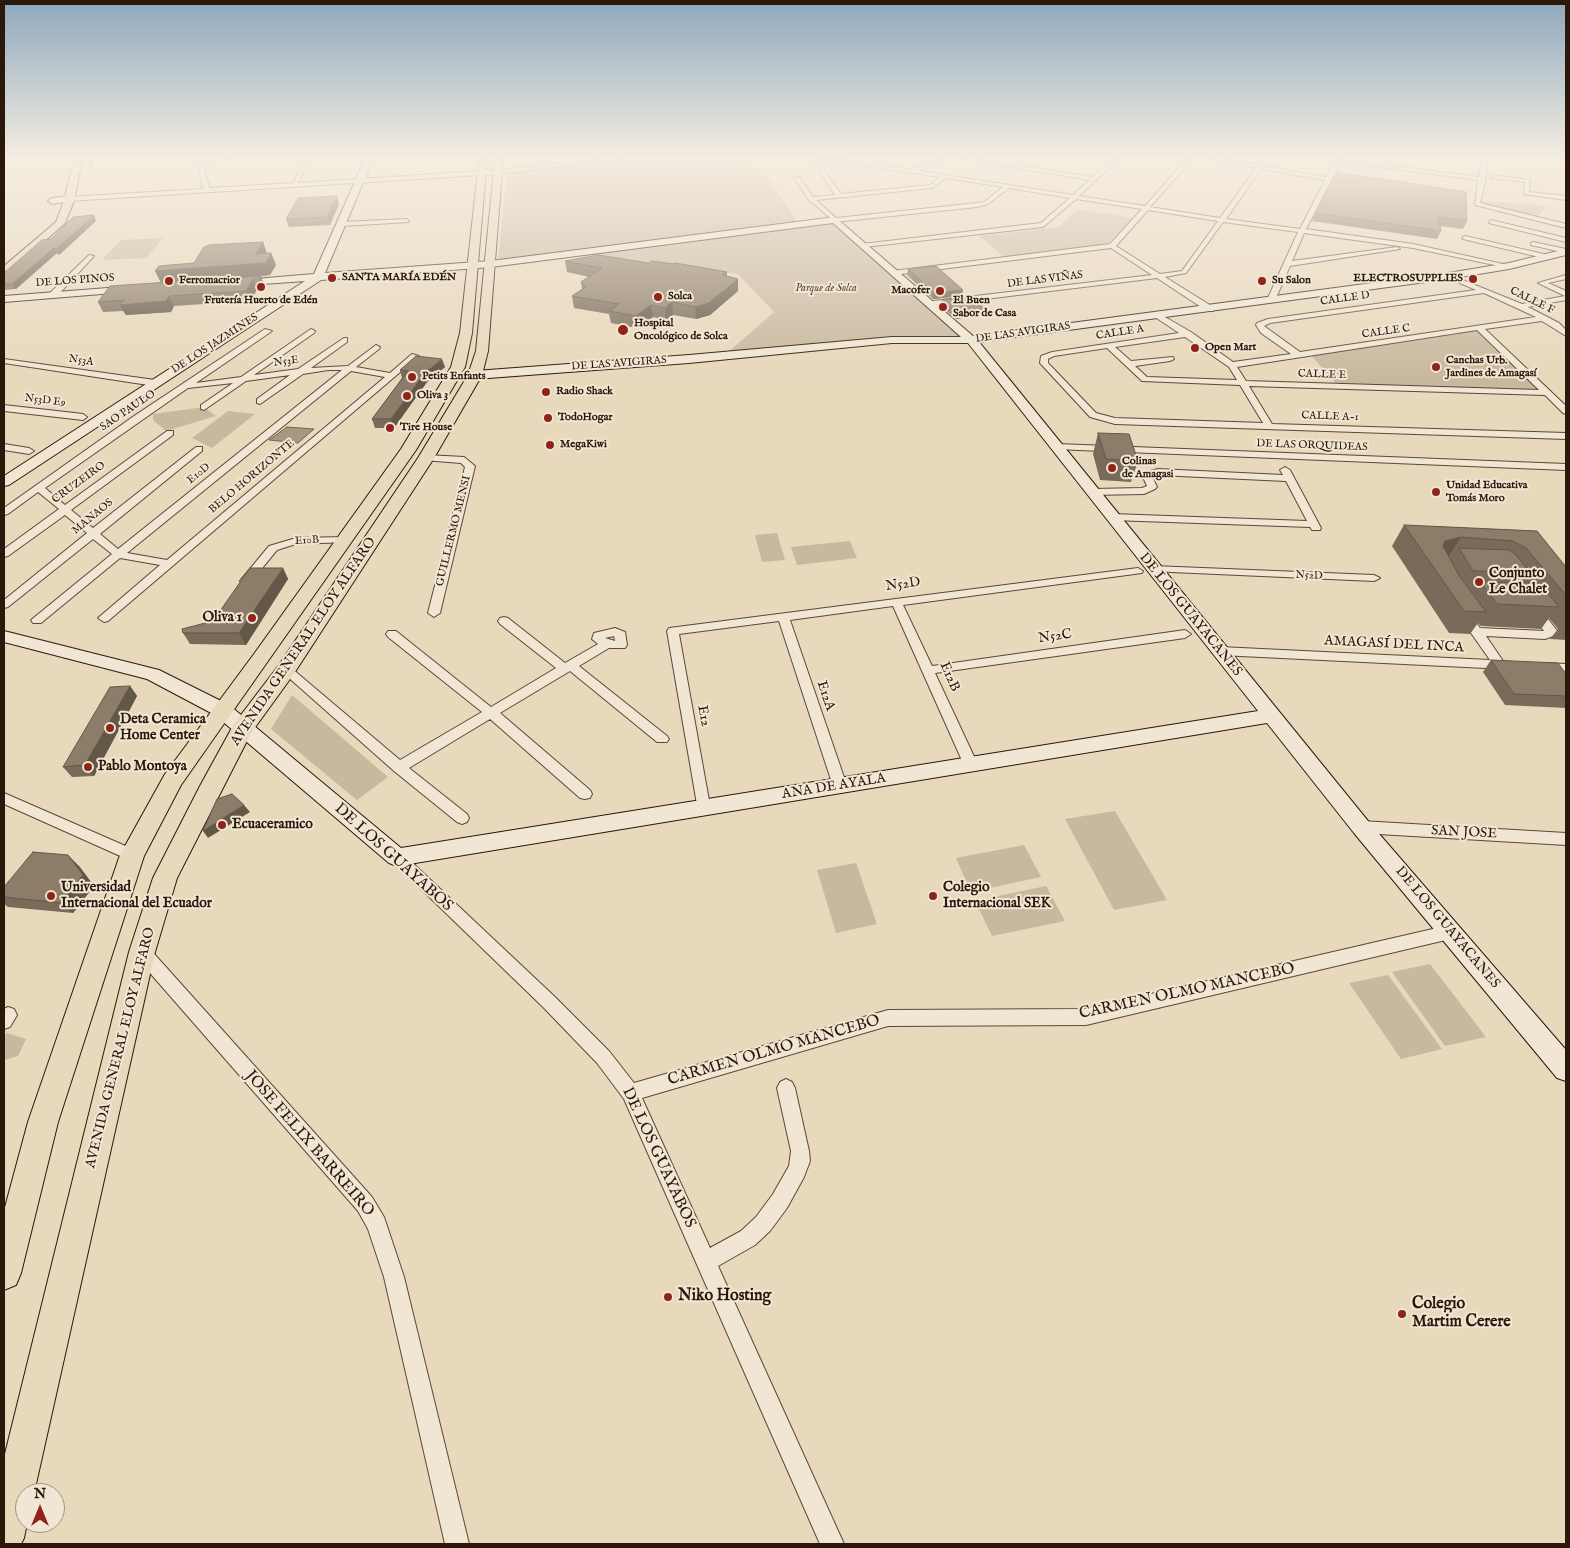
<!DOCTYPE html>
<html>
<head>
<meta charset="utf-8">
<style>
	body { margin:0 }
	#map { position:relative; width:1570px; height:1548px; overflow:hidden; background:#e8d8bc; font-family:"IM FELL English",serif }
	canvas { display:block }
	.frame { position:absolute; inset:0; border:5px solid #2a190b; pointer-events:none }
	.north { position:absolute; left:15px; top:1483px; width:50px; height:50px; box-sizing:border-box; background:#f0e6d3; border:1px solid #a19483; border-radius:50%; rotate:0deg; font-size:14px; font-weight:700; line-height:20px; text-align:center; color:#2a190b }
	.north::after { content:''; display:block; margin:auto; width:18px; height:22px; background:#8f2418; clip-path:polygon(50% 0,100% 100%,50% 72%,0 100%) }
</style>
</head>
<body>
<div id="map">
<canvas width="1570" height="1548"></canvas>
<div class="frame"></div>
<div class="north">N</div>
</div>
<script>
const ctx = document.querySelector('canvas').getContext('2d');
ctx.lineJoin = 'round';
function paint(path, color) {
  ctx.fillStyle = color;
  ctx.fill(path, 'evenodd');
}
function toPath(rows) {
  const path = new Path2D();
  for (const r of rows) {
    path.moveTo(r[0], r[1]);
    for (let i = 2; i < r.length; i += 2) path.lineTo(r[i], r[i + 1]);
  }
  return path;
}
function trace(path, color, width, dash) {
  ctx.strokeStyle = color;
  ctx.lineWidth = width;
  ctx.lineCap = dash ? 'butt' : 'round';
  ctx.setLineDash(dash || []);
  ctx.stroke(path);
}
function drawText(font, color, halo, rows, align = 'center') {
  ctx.font = font + ' "IM FELL English",serif';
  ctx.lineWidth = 4;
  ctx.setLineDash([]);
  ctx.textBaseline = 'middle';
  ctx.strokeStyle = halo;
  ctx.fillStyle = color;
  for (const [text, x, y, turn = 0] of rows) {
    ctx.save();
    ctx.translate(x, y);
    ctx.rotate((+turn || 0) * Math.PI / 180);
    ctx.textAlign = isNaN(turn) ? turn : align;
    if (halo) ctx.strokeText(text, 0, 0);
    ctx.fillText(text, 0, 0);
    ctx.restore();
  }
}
const green = toPath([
	[641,159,744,159,767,177,797,222,498,261,507,173],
	[1488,201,1547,206,1536,219,1477,204],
	[1077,209,1133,218,1106,245,1005,257,979,236,1060,227],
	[835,220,971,340,892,340,725,355,774,312,738,274,582,253],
	[163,238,146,258,102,260,121,240],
	[1480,329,1548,393,1339,387,1310,354],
	[204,407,216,416,166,431,153,420,153,414],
	[228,411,255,414,212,448,192,438],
	[777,533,785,560,762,562,755,535],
	[850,541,857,558,797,565,791,547],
	[292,695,388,777,357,800,271,729],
	[1115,811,1167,900,1114,910,1065,819],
	[1024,845,1041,877,971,892,956,858],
	[856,863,877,924,836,933,817,870],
	[1046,886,1065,921,992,936,975,901],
	[1430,964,1486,1037,1445,1046,1392,972],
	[1388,975,1442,1049,1401,1059,1349,983],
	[7,1033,26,1039,18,1056,4,1060,4,1036]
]);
const water = toPath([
	[287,427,314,429,298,443,269,440,287,427]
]);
const street = toPath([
	[197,159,234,159,203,162,209,188,294,183,304,159,309,159,298,183,497,170,604,159,626,159,497,174,69,201,66,199,69,197,203,189,197,159],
	[812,159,852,160,912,170,937,159,945,159,919,171,1073,195,1090,180,958,159,974,159,1093,177,1112,159,1118,159,1079,196,1145,206,1187,159,1192,159,1150,207,1220,218,1256,168,1210,159,1224,159,1326,177,1337,159,1479,177,1482,159,1488,159,1486,179,1480,203,1566,224,1566,228,1475,205,1478,180,1341,162,1306,229,1413,244,1512,266,1509,268,1413,248,1304,233,1292,261,1397,247,1400,249,1290,266,1275,300,1271,302,1267,300,1298,232,1223,222,1186,273,1165,277,1213,307,1213,311,1207,311,1157,278,928,306,924,304,925,302,1152,275,1111,248,893,275,890,273,893,271,1110,244,1142,209,1076,199,1043,227,864,247,861,245,862,244,1041,223,1070,198,1009,188,988,204,977,207,835,222,809,200,794,178,799,177,813,197,835,195,812,159],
	[820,164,852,164,940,177,930,185,841,194,820,164],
	[1261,169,1325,180,1300,229,1226,219,1261,169],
	[946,178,1003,187,984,202,977,203,836,218,816,200,932,188,946,178],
	[1148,210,1218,221,1182,271,1160,274,1116,246,1148,210],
	[1493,175,1530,180,1529,192,1566,196,1566,200,1524,194,1525,182,1491,178,1493,175],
	[407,219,409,222,342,226,339,224,342,222,407,219],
	[1491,220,1566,238,1566,242,1489,223,1491,220],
	[1465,236,1548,255,1551,257,1548,259,1463,239,1462,238,1465,236],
	[1533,242,1566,249,1566,253,1531,245,1531,243,1533,242],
	[89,255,94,256,56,297,50,297,50,293,89,255],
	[1448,274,1522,304,1565,296,1538,283,1566,275,1566,279,1548,283,1566,291,1566,300,1528,307,1559,323,1566,330,1566,336,1542,321,1485,329,1566,406,1566,414,1563,413,1545,395,1249,386,1272,424,1566,433,1566,439,1115,424,1090,417,1040,363,1041,356,1052,352,1179,333,1155,317,1155,313,1158,313,1191,332,1233,362,1291,354,1261,333,1256,325,1257,323,1268,319,1476,290,1446,277,1446,275,1448,274],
	[1484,293,1536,317,1300,352,1264,326,1270,323,1484,293],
	[1477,330,1539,390,1246,381,1237,367,1477,330],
	[1185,337,1229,367,1237,380,1147,377,1135,366,1170,361,1174,359,1173,357,1131,361,1115,347,1185,337],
	[1107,348,1142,381,1240,385,1263,423,1115,418,1096,413,1048,363,1048,359,1054,356,1107,348],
	[265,329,272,331,196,383,241,377,311,329,315,331,314,333,254,375,298,369,344,338,347,338,347,342,311,368,348,366,376,345,380,347,379,349,356,367,390,373,412,354,419,356,108,621,104,622,98,618,160,565,120,558,41,623,33,623,31,620,112,554,93,539,8,607,4,608,4,600,87,533,65,515,8,556,4,557,4,549,59,509,38,492,8,514,4,515,4,508,134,416,265,329],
	[328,370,342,370,118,549,100,534,202,451,202,447,196,447,93,528,71,510,173,435,173,431,167,431,65,505,45,488,188,388,233,383,201,405,201,409,204,410,246,381,290,375,257,399,257,403,260,404,303,374,328,370],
	[351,371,385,377,167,560,127,553,351,371],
	[4,359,155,380,159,383,155,386,4,363,4,359],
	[4,405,83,414,87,417,83,420,4,411,4,405],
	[4,444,29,448,34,451,29,454,4,450,4,444],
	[1057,444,1566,464,1566,470,1054,449,1052,447,1057,444],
	[426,455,464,457,475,466,440,613,434,617,428,613,465,467,461,463,423,460,423,456,426,455],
	[1285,467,1290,470,1321,528,1320,530,1312,530,1310,527,1112,520,1107,517,1112,514,1307,521,1286,481,1158,475,1152,476,1157,487,1155,489,1144,494,1092,495,1087,492,1092,489,1142,488,1147,486,1142,475,1144,473,1158,469,1283,475,1280,470,1285,467],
	[344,537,348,538,349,540,348,542,296,544,277,550,250,583,242,583,240,581,269,546,296,538,344,537],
	[1153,566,1374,575,1380,578,1374,581,1149,571,1148,569,1153,566],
	[1138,568,1143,571,1142,573,903,605,932,666,1185,630,1191,634,1185,638,935,673,978,765,976,769,971,770,966,769,964,765,893,606,790,620,847,786,845,790,840,791,835,790,833,786,779,621,679,634,710,806,708,810,703,811,698,810,667,631,669,628,1138,568],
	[1534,605,1538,606,1558,632,1556,635,1545,639,1486,636,1503,661,1510,662,1512,665,1506,669,1220,655,1214,651,1220,647,1490,660,1457,613,1459,610,1467,610,1480,628,1544,631,1528,609,1534,605],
	[504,617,508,618,565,663,598,644,592,639,594,633,615,628,625,632,627,645,625,648,609,648,579,666,667,736,669,739,667,742,657,742,570,671,500,713,590,790,592,794,590,798,585,799,580,798,490,719,409,768,467,814,469,818,467,822,462,824,457,822,394,771,280,670,282,667,290,667,400,760,482,712,388,637,386,634,388,631,396,631,491,707,556,668,500,624,498,621,500,618,504,617],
	[614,636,615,641,605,638,614,636],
	[1543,663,1566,664,1566,672,1539,670,1537,667,1543,663],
	[4,793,137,851,139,855,137,859,132,861,127,859,4,804,4,793],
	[1361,821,1566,833,1566,845,1361,833,1356,831,1354,827,1356,823,1361,821],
	[397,851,402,853,555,997,609,1051,634,1083,888,1010,1086,1009,1450,925,1456,927,1458,932,1456,937,1450,939,1086,1025,888,1026,642,1098,710,1248,741,1231,756,1217,773,1194,789,1166,791,1151,777,1088,780,1082,786,1079,792,1082,795,1088,809,1151,810,1161,804,1177,787,1208,770,1231,755,1245,718,1266,844,1544,820,1544,624,1099,597,1063,543,1007,392,861,390,857,392,853,397,851],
	[142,945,148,947,372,1197,384,1217,404,1277,469,1544,445,1544,384,1277,368,1229,358,1211,136,957,134,952,136,947,142,945],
	[8,1007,14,1009,17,1015,10,1027,4,1029,4,1009,8,1007]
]);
const secondary = toPath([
	[365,159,373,159,325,273,491,261,835,217,973,336,1448,273,1509,263,1566,249,1566,255,1509,269,1448,279,979,342,1368,821,1566,1050,1566,1081,1557,1078,1354,833,1267,723,397,866,389,863,215,715,147,679,4,642,4,631,159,670,229,705,401,848,1258,711,968,343,892,343,689,363,475,379,469,375,475,371,689,355,892,337,961,337,833,223,491,267,321,280,9,485,4,486,4,476,305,281,235,286,230,283,231,281,314,274,365,159],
	[69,196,72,197,72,201,52,204,48,201,52,198,69,196],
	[134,286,139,289,138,291,4,302,4,296,134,286]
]);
const primary = toPath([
	[74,159,82,159,74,201,65,223,8,274,4,275,4,266,56,222,64,201,74,159],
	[481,159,489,159,486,170,472,333,465,367,416,450,181,785,144,856,58,1122,21,1273,16,1285,4,1290,4,1211,28,1122,120,855,165,774,254,654,401,449,451,367,460,333,478,170,481,159],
	[495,159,503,159,488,351,482,375,434,458,293,675,251,733,177,878,155,952,34,1493,25,1493,25,1523,27,1523,24,1538,21,1544,4,1544,4,1458,129,952,153,878,200,786,234,724,279,665,418,458,468,375,476,351,495,159]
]);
const wall = toPath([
	[1336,172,1467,221,1463,229,1440,226,1441,231,1437,239,1312,221,1315,213],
	[339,204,330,225,289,227,286,219],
	[96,221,59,255,57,253,16,289,4,290,4,273],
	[271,253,276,265,270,275,261,276,264,286,263,288,257,289,251,301,174,306,171,312,126,315,123,311,103,312,98,302,161,282,194,263],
	[565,261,649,263,727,272,727,276,738,279,738,291,710,315,696,319,673,315,666,320,653,317,637,328,611,323,609,314,574,308,572,296,582,289,581,282,589,277,567,272],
	[908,269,963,290,962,296,933,299,907,275],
	[942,300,984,315,956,319,941,306],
	[445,367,427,382,394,428,375,428,372,419,402,378,400,370],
	[1098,433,1138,461,1131,482,1100,480,1093,454],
	[1404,525,1537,531,1566,567,1566,640,1550,639,1558,629,1549,618,1541,629,1481,626,1478,623,1470,634,1449,633,1392,546],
	[283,568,288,579,246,645,190,644,183,633,213,621],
	[1491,660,1566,674,1566,708,1505,705,1483,672],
	[130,686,137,696,94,776,72,777,63,767],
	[79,866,94,886,73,913,8,907,4,904,4,887]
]);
const shadedWall = toPath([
	[92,159,96,159,90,169,88,165],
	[337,196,339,204,330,225,327,217],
	[94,215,96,221,59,255,56,249],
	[263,242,267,253,271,253,276,265,270,275,261,276,264,286,263,288,259,278,161,283,155,271,256,254],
	[54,248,57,253,16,289,12,284],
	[253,279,257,289,251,301,246,291],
	[738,279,738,291,710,315,696,319,695,307],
	[963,290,962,296,933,299,934,293],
	[169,296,174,306,171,312,126,315,120,305],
	[672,302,673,315,666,320,665,308],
	[651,305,653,317,637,328,636,316],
	[985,309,984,315,956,319,956,312],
	[442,359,445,367,427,382,394,428,391,419,425,373],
	[1461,537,1447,559,1432,563,1445,541],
	[283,568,288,579,246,645,239,633],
	[130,686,137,696,94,776,85,765],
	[244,805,250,812,208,838,203,831],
	[68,855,79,866,94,886,73,913,61,903]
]);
const building = toPath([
	[1336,172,1466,192,1467,221,1438,217,1441,231,1315,213,1336,172],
	[337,196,327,217,286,219,298,198,337,196],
	[94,215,56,249,54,248,12,284,4,284,4,273,42,240,51,239,73,217,94,215],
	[263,242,256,254,271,253,266,263,155,271,159,266,194,263,204,247,209,245,263,242],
	[598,255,649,263,652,261,673,264,675,263,727,272,722,275,738,279,709,303,695,307,672,302,665,308,651,305,636,316,609,311,619,304,572,296,586,287,581,282,602,268,565,261,598,255],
	[936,266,963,290,934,293,908,269,936,266],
	[260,276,259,278,253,279,246,291,169,296,166,301,120,305,124,300,98,302,110,286,260,276],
	[971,297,985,309,956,312,942,300,971,297],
	[416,356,442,359,425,373,391,419,372,419,408,371,400,370,416,356],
	[1098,433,1129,434,1138,461,1106,459,1098,433],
	[1404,525,1537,531,1566,567,1566,595,1526,548,1513,541,1461,537,1445,541,1443,546,1460,577,1486,612,1464,611,1404,525],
	[1459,548,1509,550,1515,554,1530,572,1473,571,1459,548],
	[250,568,283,568,239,633,183,633,182,629,213,621,250,568],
	[1480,582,1539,583,1559,607,1497,604,1480,582],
	[1491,660,1558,663,1566,674,1566,696,1514,694,1491,660],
	[130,686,85,765,63,767,110,687,130,686],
	[232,794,244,805,203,831,217,799,232,794],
	[33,852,68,855,83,875,61,903,4,897,4,887,33,852]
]);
const markers = [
	[332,278,5,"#8f2418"],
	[1473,279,5,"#8f2418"],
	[169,281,5,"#8f2418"],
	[1262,281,5,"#8f2418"],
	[261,287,5,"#8f2418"],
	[940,291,5,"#8f2418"],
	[658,297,5,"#8f2418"],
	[943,307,5,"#8f2418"],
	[623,330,6,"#8f2418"],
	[1195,348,5,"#8f2418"],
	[1436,367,5,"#8f2418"],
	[412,377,5,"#8f2418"],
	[546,392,5,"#8f2418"],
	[407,396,5,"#8f2418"],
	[548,418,5,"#8f2418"],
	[390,428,5,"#8f2418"],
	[550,445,5,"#8f2418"],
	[1112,468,5,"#8f2418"],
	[1436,492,5,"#8f2418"],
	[1479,582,5,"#8f2418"],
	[252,618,5,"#8f2418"],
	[110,728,5,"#8f2418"],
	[88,767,5,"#8f2418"],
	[222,825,5,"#8f2418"],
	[51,896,5,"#8f2418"],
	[933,896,5,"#8f2418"],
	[668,1297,5,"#8f2418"],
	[1402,1314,5,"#8f2418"]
];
const farPoinames = [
	["SANTA MARÍA EDÉN",342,278],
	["ELECTROSUPPLIES",1463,279,"right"],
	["Ferromacrior",179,281],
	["Su Salon",1272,281],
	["Macofer",930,291,"right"],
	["Solca",668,297],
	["Frutería Huerto de Edén",261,301,"center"],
	["El Buen",953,301],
	["Sabor de Casa",953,314],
	["Hospital",634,324],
	["Oncológico de Solca",634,337],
	["Open Mart",1205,348],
	["Canchas Urb.",1446,361],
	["Jardines de Amagasí",1446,374],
	["Petits Enfants",422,377],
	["Radio Shack",556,392],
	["Oliva 3",417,396],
	["TodoHogar",558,418],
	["Tire House",400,428],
	["MegaKiwi",560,445],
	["Colinas",1122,462],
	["de Amagasi",1122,475],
	["Unidad Educativa",1446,486],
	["Tomás Moro",1446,499]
];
const farStreetnames = [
	["DE LAS VIÑAS",1045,280,-7],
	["DE LOS PINOS",75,281,-4],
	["CALLE D",1345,299,-8],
	["CALLE F",1532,301,26],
	["CALLE C",1386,332,-8],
	["DE LAS AVIGIRAS",1023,333,-8],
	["CALLE A",1120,333,-9],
	["DE LOS JAZMINES",215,344,-33],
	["N53A",81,361,8],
	["N53E",286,362,-7],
	["DE LAS AVIGIRAS",619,364,-4],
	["CALLE E",1322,375,2],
	["N53D E9",45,401,7],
	["SAO PAULO",128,411,-34],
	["CALLE A-1",1330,417,2],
	["DE LAS ORQUIDEAS",1312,446,2],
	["E10D",199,474,-39],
	["BELO HORIZONTE",252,477,-40],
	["CRUZEIRO",79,483,-36],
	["MANAOS",93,517,-39],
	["GUILLERMO MENSI",454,531,-76],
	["E10B",307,541,-3],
	["N52D",1309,576,2]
];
const farParknames = [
	["Parque de Solca",826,289]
];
const poiNames = [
	["Conjunto",1489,574],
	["Le Chalet",1489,590],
	["Oliva 1",242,618,"right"],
	["Deta Ceramica",120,720],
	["Home Center",120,736],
	["Pablo Montoya",98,767],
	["Ecuaceramico",232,825],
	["Universidad",61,888],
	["Internacional del Ecuador",61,904],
	["Colegio",943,888],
	["Internacional SEK",943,904]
];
const streetNames = [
	["N52D",903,585,-7],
	["DE LOS GUAYACANES",1190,615,51],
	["N52C",1055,637,-8],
	["AVENIDA GENERAL ELOY ALFARO",304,642,-56],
	["AMAGASÍ DEL INCA",1394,645,3],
	["E12B",949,677,66],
	["E12A",825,696,72],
	["E12",703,716,80],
	["ANA DE AYALA",834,787,-9],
	["SAN JOSE",1464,833,3],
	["DE LOS GUAYACANES",1447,928,50],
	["AVENIDA GENERAL ELOY ALFARO",121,1048,-76]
];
const nearStreetnames = [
	["DE LOS GUAYABOS",393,858,42],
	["CARMEN OLMO MANCEBO",1187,992,-12],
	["CARMEN OLMO MANCEBO",774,1051,-16],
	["JOSE FELIX BARREIRO",309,1144,49],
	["DE LOS GUAYABOS",658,1158,65]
];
const nearPoinames = [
	["Niko Hosting",678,1297],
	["Colegio",1412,1305],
	["Martim Cerere",1412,1323]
];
paint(green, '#c8b89e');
paint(water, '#a79780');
trace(water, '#756551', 1);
trace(street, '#5a4937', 2);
trace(secondary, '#2a190b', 2);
trace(primary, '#2a190b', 2);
paint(street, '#f0e6d3');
paint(secondary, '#f0e6d3');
paint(primary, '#e8d8bc');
paint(wall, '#796b59');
paint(shadedWall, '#635748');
paint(building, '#8d7c67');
trace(building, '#635748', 1);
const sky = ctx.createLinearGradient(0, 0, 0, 376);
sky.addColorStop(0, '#8ea8be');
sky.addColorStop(0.42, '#f5ede1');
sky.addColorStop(1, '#f5ede100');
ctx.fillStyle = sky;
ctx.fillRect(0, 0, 1570, 376);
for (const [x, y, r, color] of markers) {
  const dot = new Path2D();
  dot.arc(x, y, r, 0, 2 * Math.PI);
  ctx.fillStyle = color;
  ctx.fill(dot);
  trace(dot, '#f0e6d3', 2);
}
drawText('bold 11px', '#2a190b', '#f0e6d3', farPoinames, 'left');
drawText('11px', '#2a190b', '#f0e6d3', farStreetnames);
drawText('italic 11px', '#594937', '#f0e6d3', farParknames);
drawText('bold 14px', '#2a190b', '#f0e6d3', poiNames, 'left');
drawText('14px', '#2a190b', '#f0e6d3', streetNames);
drawText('16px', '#2a190b', '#f0e6d3', nearStreetnames);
drawText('bold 16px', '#2a190b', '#f0e6d3', nearPoinames, 'left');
</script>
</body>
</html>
